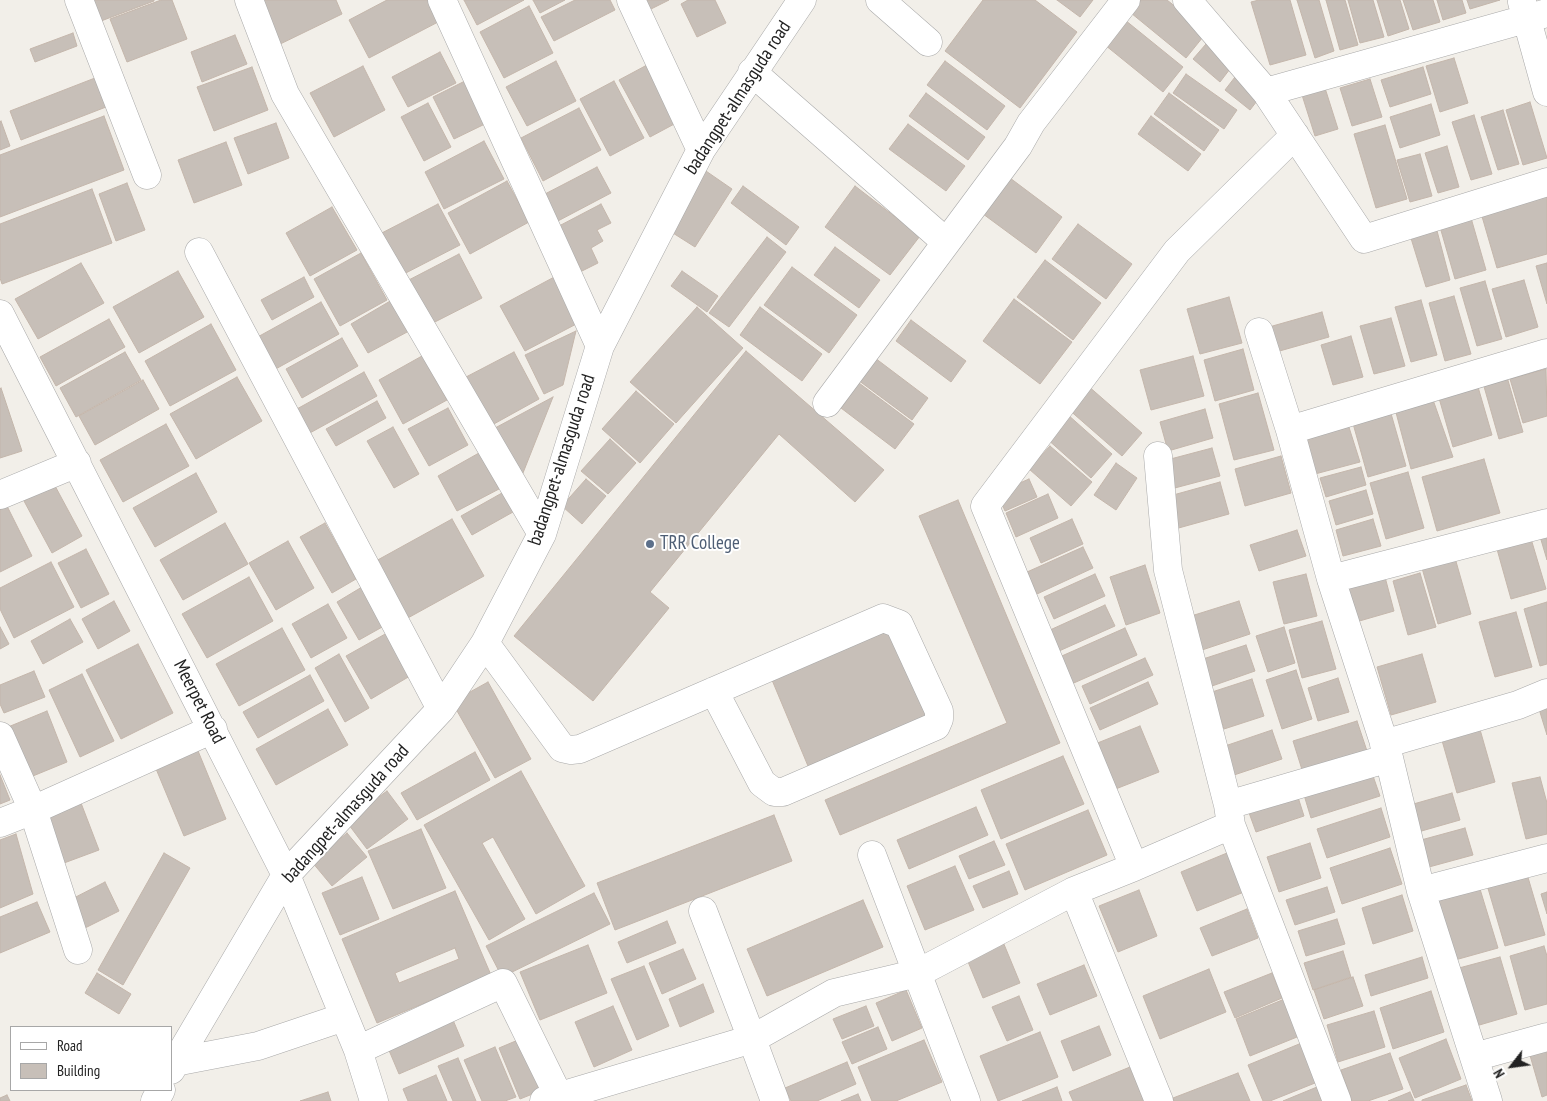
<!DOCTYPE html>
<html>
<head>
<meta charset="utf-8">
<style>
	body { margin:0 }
	#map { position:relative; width:1547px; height:1101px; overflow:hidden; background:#f2efe9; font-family:"PT Sans Narrow",sans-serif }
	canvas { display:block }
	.legend { position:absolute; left:10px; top:1026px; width:162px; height:65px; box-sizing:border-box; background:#fff; border:1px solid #a7a7a7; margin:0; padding:6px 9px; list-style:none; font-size:15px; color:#222 }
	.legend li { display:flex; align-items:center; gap:10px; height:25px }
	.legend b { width:25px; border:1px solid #a7a7a7 }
	.north { position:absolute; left:1487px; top:1041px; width:50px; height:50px; -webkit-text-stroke:4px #fff; paint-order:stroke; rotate:240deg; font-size:14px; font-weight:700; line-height:20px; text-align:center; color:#222 }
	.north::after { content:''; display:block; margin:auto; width:18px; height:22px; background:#222; clip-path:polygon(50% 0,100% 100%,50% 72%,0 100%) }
</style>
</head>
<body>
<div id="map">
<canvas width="1547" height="1101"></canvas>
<ul class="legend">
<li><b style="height:6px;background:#fff"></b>Road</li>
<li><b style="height:14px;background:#c7bfb8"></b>Building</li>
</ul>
<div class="north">N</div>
</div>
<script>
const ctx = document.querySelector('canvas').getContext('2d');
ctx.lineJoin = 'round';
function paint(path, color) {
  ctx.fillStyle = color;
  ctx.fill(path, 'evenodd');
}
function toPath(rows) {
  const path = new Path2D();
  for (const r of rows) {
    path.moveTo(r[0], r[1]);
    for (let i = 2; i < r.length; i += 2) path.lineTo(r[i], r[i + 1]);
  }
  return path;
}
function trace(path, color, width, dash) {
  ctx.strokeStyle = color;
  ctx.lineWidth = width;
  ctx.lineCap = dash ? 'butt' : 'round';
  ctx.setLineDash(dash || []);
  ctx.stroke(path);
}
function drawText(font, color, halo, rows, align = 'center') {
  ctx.font = font + ' "PT Sans Narrow",sans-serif';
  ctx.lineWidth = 4;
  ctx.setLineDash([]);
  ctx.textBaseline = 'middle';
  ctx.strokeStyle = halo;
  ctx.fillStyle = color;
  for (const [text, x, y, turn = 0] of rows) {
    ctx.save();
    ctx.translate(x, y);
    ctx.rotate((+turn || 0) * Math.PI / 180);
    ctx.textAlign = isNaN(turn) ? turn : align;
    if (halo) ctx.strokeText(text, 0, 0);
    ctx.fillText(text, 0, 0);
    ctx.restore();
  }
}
const building = toPath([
	[93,0,154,0,154,1,101,21,93,0],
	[161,0,172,0,187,39,127,62,110,19,161,0],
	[251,0,336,0,342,14,274,47,251,0],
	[387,0,429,0,440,21,369,58,349,20,387,0],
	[464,0,524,0,477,25,464,0],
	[533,0,565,0,540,13,533,0],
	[575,0,610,0,615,10,554,41,541,17,575,0],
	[636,0,669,0,643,13,636,0],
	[688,0,715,0,726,23,697,37,681,4,688,0],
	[983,0,1035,0,1077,32,1020,108,945,51,983,0],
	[1057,0,1093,0,1080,17,1057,0],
	[1141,0,1167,0,1207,32,1186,58,1131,13,1141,0],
	[1259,0,1290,0,1306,55,1270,65,1251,2,1259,0],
	[1297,0,1319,0,1334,51,1315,58,1297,0],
	[1326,0,1345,0,1358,45,1340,50,1326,0],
	[1348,0,1373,0,1384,37,1360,43,1348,0],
	[1377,0,1400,0,1409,29,1388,36,1377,0],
	[1403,0,1433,0,1440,22,1413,30,1403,0],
	[1437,0,1462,0,1466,13,1443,20,1437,0],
	[1467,0,1500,0,1470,9,1467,0],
	[529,6,553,53,504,78,480,32,529,6],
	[1125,20,1183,67,1163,92,1105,45,1125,20],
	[73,33,77,46,35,62,30,49,73,33],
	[235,35,247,64,202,82,191,52,235,35],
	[1206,44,1233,65,1220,82,1193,59,1206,44],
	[440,52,456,83,408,107,392,77,440,52],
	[1454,58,1468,103,1440,112,1426,66,1454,58],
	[556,61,576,101,527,126,506,87,556,61],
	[945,61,1005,106,987,130,927,85,945,61],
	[647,65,678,122,650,137,619,80,647,65],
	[363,66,385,110,334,137,310,93,363,66],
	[252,67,268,110,214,131,197,87,252,67],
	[1423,67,1431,94,1390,107,1381,80,1423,67],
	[1186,74,1237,110,1224,129,1173,93,1186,74],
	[1235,77,1260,97,1250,110,1225,90,1235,77],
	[95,78,106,107,21,140,10,111,95,78],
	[1370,79,1382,117,1352,126,1340,88,1370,79],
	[465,81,487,123,454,139,433,97,465,81],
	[614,81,644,138,610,156,580,99,614,81],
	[1325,88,1338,129,1315,136,1302,95,1325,88],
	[926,93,985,137,968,160,909,116,926,93],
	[1169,93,1219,130,1204,151,1154,114,1169,93],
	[1530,102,1547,158,1523,165,1506,110,1530,102],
	[428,103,451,147,424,161,401,117,428,103],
	[1431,104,1440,135,1400,148,1390,117,1431,104],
	[579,108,601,150,543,181,521,138,579,108],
	[1503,110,1519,164,1498,170,1481,117,1503,110],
	[1474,115,1492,174,1471,180,1452,122,1474,115],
	[104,116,124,170,0,217,0,155,104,116],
	[1151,116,1201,154,1188,171,1138,134,1151,116],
	[1,121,10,146,0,150,0,122,1,121],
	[276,123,289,158,248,174,234,138,276,123],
	[908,124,965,166,946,191,889,149,908,124],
	[1385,125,1407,199,1376,208,1354,134,1385,125],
	[484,141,504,179,444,209,425,172,484,141],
	[226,142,242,185,194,203,178,160,226,142],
	[1447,146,1459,187,1438,193,1425,153,1447,146],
	[1420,154,1432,196,1410,202,1397,160,1420,154],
	[597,167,611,193,556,222,543,195,597,167],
	[703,169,732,189,695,247,665,228,703,169],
	[1006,175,1062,217,1036,253,979,211,1006,175],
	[507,181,529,222,470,254,448,213,507,181],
	[127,183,145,230,116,241,99,194,127,183],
	[743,186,799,227,786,245,731,203,743,186],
	[855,186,920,236,890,275,825,227,855,186],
	[92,189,112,243,2,284,0,278,0,224,92,189],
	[1547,194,1547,254,1497,268,1481,213,1547,194],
	[438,204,460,245,398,277,376,236,438,204],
	[601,204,611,223,597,230,603,241,591,248,598,263,582,271,559,226,601,204],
	[332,207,357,250,310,276,286,233,332,207],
	[1469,211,1486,270,1455,279,1438,220,1469,211],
	[1078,224,1132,264,1106,299,1052,259,1078,224],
	[1436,227,1450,280,1426,287,1410,235,1436,227],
	[767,237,786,252,729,327,709,313,767,237],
	[835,247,880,280,859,308,814,275,835,247],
	[361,253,387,300,340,326,314,279,361,253],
	[459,254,482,298,425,327,403,283,459,254],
	[1045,260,1101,303,1073,340,1017,297,1045,260],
	[81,263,104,303,38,339,15,299,81,263],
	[1547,263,1547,304,1536,266,1547,263],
	[792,267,857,315,829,353,764,305,792,267],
	[178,271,204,317,139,353,113,307,178,271],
	[682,271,718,296,707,312,671,286,682,271],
	[558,275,582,321,525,351,500,306,558,275],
	[304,277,314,297,272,320,261,300,304,277],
	[1524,280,1538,327,1506,337,1492,289,1524,280],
	[1485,281,1502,339,1477,346,1460,288,1485,281],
	[1454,296,1471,354,1445,361,1429,303,1454,296],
	[1229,297,1242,343,1200,354,1187,309,1229,297],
	[1014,299,1072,342,1040,384,983,341,1014,299],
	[392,300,409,331,368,353,351,324,392,300],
	[1421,300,1437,355,1411,362,1395,307,1421,300],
	[321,302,339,334,272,371,254,339,321,302],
	[697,307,743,348,676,423,630,382,697,307],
	[760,307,822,354,802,381,740,335,760,307],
	[1322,312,1329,337,1276,352,1269,327,1322,312],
	[1391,318,1405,366,1374,374,1360,326,1391,318],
	[109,319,125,347,56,386,40,357,109,319],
	[911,320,966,361,951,382,896,341,911,320],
	[211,324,236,370,170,406,145,361,211,324],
	[576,331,563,385,544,394,525,355,576,331],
	[1351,336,1363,377,1333,385,1321,345,1351,336],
	[342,338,358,366,302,398,286,369,342,338],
	[1243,349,1254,390,1215,401,1204,360,1243,349],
	[746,351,884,470,855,502,779,434,650,592,669,608,593,701,514,636,746,351],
	[125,352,141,380,76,417,60,388,125,352],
	[514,352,539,399,492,425,466,377,514,352],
	[422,356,447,400,403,424,379,380,422,356],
	[1193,356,1204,396,1151,410,1140,370,1193,356],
	[875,358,928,398,912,420,858,380,875,358],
	[1546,369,1547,416,1523,423,1510,379,1546,369],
	[364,372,377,396,308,434,295,410,364,372],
	[237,377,262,421,196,459,170,414,237,377],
	[1507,377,1523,432,1499,439,1483,383,1507,377],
	[143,380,159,409,95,445,79,416,143,380],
	[1476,380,1492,435,1453,447,1437,391,1476,380],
	[859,383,914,424,895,449,841,408,859,383],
	[1087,385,1142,433,1122,456,1067,408,1087,385],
	[1,388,22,451,0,458,0,389,1,388],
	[636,391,674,424,640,463,602,429,636,391],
	[1258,393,1274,450,1234,460,1219,404,1258,393],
	[1431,394,1453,457,1411,469,1394,405,1431,394],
	[553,397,521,478,495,428,553,397],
	[377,401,386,418,336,446,326,429,377,401],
	[448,408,468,445,429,466,408,429,448,408],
	[1205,409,1213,438,1168,451,1160,422,1205,409],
	[1390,410,1406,466,1368,477,1352,420,1390,410],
	[1067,414,1112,454,1091,478,1046,438,1067,414],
	[1347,421,1360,462,1315,474,1303,434,1347,421],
	[166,424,189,466,123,502,100,460,166,424],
	[393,427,419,474,394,488,367,441,393,427],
	[610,439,636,463,608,494,581,471,610,439],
	[1050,446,1092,482,1071,506,1029,469,1050,446],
	[1212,448,1220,476,1171,489,1163,461,1212,448],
	[479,453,499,489,457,511,438,476,479,453],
	[1281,456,1291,493,1245,506,1235,469,1281,456],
	[1484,459,1500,513,1437,531,1422,477,1484,459],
	[1116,463,1137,478,1116,510,1094,495,1116,463],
	[1361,467,1366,485,1326,497,1320,478,1361,467],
	[1408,472,1424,528,1386,539,1370,483,1408,472],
	[196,473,217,512,155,547,133,508,196,473],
	[586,479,606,496,582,524,562,506,586,479],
	[1029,479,1037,497,1005,511,997,493,1029,479],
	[1220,482,1229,514,1175,529,1166,497,1220,482],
	[54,484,82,536,52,553,24,501,54,484],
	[1366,490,1373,514,1336,525,1329,501,1366,490],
	[502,493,513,512,472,535,461,516,502,493],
	[1048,494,1058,518,1016,537,1006,513,1048,494],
	[958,500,1060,743,840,835,825,800,1007,723,919,516,958,500],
	[7,506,32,556,0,572,0,509,7,506],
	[452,519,484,576,406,619,374,562,452,519],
	[1072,519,1083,544,1041,563,1030,538,1072,519],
	[1373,519,1381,546,1343,556,1336,530,1373,519],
	[225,523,248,564,183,600,160,560,225,523],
	[325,523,356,579,332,593,300,537,325,523],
	[1297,530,1306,556,1259,571,1250,545,1297,530],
	[1547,531,1547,560,1539,533,1547,531],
	[1529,532,1546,589,1511,599,1495,542,1529,532],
	[288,541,314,588,276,610,249,563,288,541],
	[1083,547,1093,568,1037,594,1027,572,1083,547],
	[86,549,109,594,81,608,58,563,86,549],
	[1455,558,1471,614,1438,624,1422,568,1455,558],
	[51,562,74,607,14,638,0,609,0,588,51,562],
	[1145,565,1160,613,1126,625,1110,577,1145,565],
	[1420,573,1436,627,1408,635,1393,581,1420,573],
	[1095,574,1105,596,1054,619,1044,597,1095,574],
	[1306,574,1317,616,1284,624,1273,582,1306,574],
	[249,577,273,621,207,658,182,614,249,577],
	[1385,577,1394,611,1356,622,1346,588,1385,577],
	[362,587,384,626,359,640,337,602,362,587],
	[114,601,130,631,98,649,82,619,114,601],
	[1239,601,1250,634,1199,651,1188,617,1239,601],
	[1547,602,1547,664,1540,666,1524,609,1547,602],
	[328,604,347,638,311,658,292,624,328,604],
	[1105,605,1115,626,1059,651,1050,630,1105,605],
	[1516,612,1532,667,1495,677,1479,622,1516,612],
	[70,619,83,642,43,664,31,641,70,619],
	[1322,621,1336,669,1302,678,1289,630,1322,621],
	[0,627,9,644,0,649,0,627],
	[1284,627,1295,663,1268,672,1256,636,1284,627],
	[282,628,305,670,239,706,216,664,282,628],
	[1125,628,1137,655,1067,686,1055,659,1125,628],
	[890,630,926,716,808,766,772,680,890,630],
	[387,633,410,676,371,699,346,656,387,633],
	[138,644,173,713,121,739,86,670,138,644],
	[1246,645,1255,671,1212,686,1203,659,1246,645],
	[339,654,369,708,345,722,315,668,339,654],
	[1422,654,1436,702,1391,715,1377,667,1422,654],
	[1145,658,1153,675,1090,704,1082,686,1145,658],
	[1296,670,1312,719,1282,729,1266,680,1296,670],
	[34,671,45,697,4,713,0,704,0,685,34,671],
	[82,674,114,741,80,757,49,690,82,674],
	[310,675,324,701,258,738,243,712,310,675],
	[1338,678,1349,712,1318,721,1308,688,1338,678],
	[1252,679,1264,716,1224,729,1212,692,1252,679],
	[488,682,531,759,495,778,452,702,488,682],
	[1148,682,1158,704,1100,730,1090,708,1148,682],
	[1547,707,1547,735,1539,709,1547,707],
	[328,709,348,745,276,785,256,749,328,709],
	[47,711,67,762,28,778,8,727,47,711],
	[1357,721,1368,754,1304,776,1293,741,1357,721],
	[1140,726,1159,772,1113,790,1095,744,1140,726],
	[1479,726,1495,782,1457,793,1441,737,1479,726],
	[1272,730,1282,759,1234,775,1225,746,1272,730],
	[196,746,226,819,184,836,154,764,196,746],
	[475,752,490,780,417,820,401,793,475,752],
	[1063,756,1084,804,1001,839,981,790,1063,756],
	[521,771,585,886,536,914,493,837,482,843,525,919,489,940,424,825,521,771],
	[1372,773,1380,796,1311,818,1304,795,1372,773],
	[0,775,10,800,0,804,0,775],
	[1540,777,1547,803,1547,834,1526,839,1512,783,1540,777],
	[387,791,408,819,367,849,346,821,387,791],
	[1452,793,1460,820,1418,832,1410,805,1452,793],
	[1297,794,1304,816,1256,832,1248,810,1297,794],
	[81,803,99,850,64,863,46,817,81,803],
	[976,807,988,835,909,869,897,840,976,807],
	[1381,808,1390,837,1327,858,1317,829,1381,808],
	[1088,810,1107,855,1025,890,1006,844,1088,810],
	[774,815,792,861,615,930,597,883,774,815],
	[1465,828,1473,855,1429,867,1421,840,1465,828],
	[421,829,446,888,393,909,368,851,421,829],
	[347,833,367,857,332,886,312,862,347,833],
	[16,834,33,894,0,908,0,840,16,834],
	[994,841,1005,865,969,879,959,856,994,841],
	[1310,843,1321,878,1279,892,1267,857,1310,843],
	[1390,848,1402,884,1342,904,1330,868,1390,848],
	[164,853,190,868,123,985,98,970,164,853],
	[1227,853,1244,892,1197,911,1181,872,1227,853],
	[955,866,974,910,925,930,907,886,955,866],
	[1009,871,1018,894,983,908,973,886,1009,871],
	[1527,874,1545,935,1505,946,1487,885,1527,874],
	[362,877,379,919,340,935,322,893,362,877],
	[105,882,119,911,83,929,68,901,105,882],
	[1327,887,1335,912,1295,925,1286,900,1327,887],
	[1480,889,1498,948,1455,960,1438,901,1480,889],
	[1139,890,1157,936,1118,952,1099,906,1139,890],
	[455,891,491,975,377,1023,342,939,455,891],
	[455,948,459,959,399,983,395,973,455,948],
	[1547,892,1547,914,1541,894,1547,892],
	[594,893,610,924,502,977,486,946,594,893],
	[1402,895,1413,931,1373,944,1362,908,1402,895],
	[863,900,883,947,767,996,747,949,863,900],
	[37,902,50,932,0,953,0,917,37,902],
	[1247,909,1258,938,1212,956,1200,928,1247,909],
	[1337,919,1345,944,1306,956,1298,931,1337,919],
	[667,921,676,943,627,963,618,942,667,921],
	[1001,937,1020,983,983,998,964,952,1001,937],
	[588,945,607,993,540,1020,520,972,588,945],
	[1544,946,1547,956,1547,1004,1525,1010,1510,956,1544,946],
	[683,949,696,979,662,994,649,963,683,949],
	[1343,951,1351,977,1313,990,1304,963,1343,951],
	[1422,957,1428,978,1371,996,1365,975,1422,957],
	[1500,957,1517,1014,1476,1026,1459,968,1500,957],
	[1084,965,1097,996,1050,1015,1037,984,1084,965],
	[644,966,669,1026,637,1040,611,979,644,966],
	[1209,969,1226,1012,1160,1039,1143,996,1209,969],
	[97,973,131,994,119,1014,85,993,97,973],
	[1272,973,1282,998,1235,1018,1224,992,1272,973],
	[1353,977,1363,1006,1324,1019,1314,990,1353,977],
	[703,984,714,1012,680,1027,669,999,703,984],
	[906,990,922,1028,892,1041,876,1003,906,990],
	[1431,991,1444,1032,1393,1049,1380,1008,1431,991],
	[1019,996,1033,1030,1007,1041,992,1007,1019,996],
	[1287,998,1302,1035,1250,1056,1236,1019,1287,998],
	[613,1006,632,1050,594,1067,575,1022,613,1006],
	[866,1006,874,1026,842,1039,833,1019,866,1006],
	[1374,1011,1385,1047,1338,1062,1327,1025,1374,1011],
	[453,1020,464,1046,399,1074,388,1048,453,1020],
	[1099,1026,1111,1055,1073,1071,1061,1041,1099,1026],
	[878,1027,887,1049,852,1064,842,1042,878,1027],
	[1040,1032,1058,1077,998,1101,980,1056,1040,1032],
	[1446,1039,1461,1079,1415,1098,1399,1058,1446,1039],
	[518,1040,540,1091,520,1099,499,1048,518,1040],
	[924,1040,942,1082,896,1101,872,1101,858,1067,924,1040],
	[1547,1040,1547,1095,1542,1097,1527,1045,1547,1040],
	[1304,1042,1320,1081,1270,1101,1263,1101,1248,1065,1304,1042],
	[495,1047,516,1097,505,1101,482,1101,464,1060,495,1047],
	[1390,1053,1403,1089,1368,1101,1352,1101,1341,1070,1390,1053],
	[458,1058,476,1101,453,1101,438,1066,458,1058],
	[847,1062,856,1084,817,1101,791,1101,785,1088,847,1062],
	[1130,1067,1144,1101,1073,1101,1069,1092,1130,1067],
	[1238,1073,1250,1101,1174,1101,1173,1098,1238,1073],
	[436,1075,447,1101,408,1101,403,1089,436,1075],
	[1466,1085,1472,1101,1422,1101,1422,1100,1466,1085],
	[1057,1087,1062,1101,1022,1101,1057,1087],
	[1317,1087,1322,1101,1283,1101,1317,1087],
	[328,1092,331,1101,300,1101,328,1092],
	[1410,1092,1414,1101,1388,1101,1410,1092],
	[858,1094,861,1101,841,1101,858,1094],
	[7,1095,10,1101,0,1101,0,1098,7,1095]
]);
const minor = toPath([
	[79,0,147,175],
	[249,0,285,94,542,534],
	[442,0,600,346],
	[631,0,701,150],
	[880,0,928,42],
	[1187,0,1266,92,1364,239,1547,182],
	[1522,2,1547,92],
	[752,72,946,242],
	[1266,92,1547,13],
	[199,252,441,709],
	[0,314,286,875,358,1050,374,1101],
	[1259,332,1290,430,1331,579,1389,758,1421,891],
	[827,403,1018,146,1031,123,1126,0],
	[1290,430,1547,353],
	[1158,456,1168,570,1228,805,1231,825,1337,1101],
	[0,495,77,463],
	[1331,579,1547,523],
	[485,643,562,748,571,750,580,749,883,618,899,624,939,711,939,719,936,726,783,792,774,792,762,783,714,691],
	[0,736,33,810,0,823],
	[1384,744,1518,705,1547,693],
	[1228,805,1389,758],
	[872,855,966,1101],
	[1134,867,1231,825],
	[703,911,752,1039,834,993,918,973,1074,891],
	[78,950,33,810,213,729],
	[358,1050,503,983,561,1101],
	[1474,1057,1547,1037],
	[175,1062,258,1046,344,1017],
	[171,1070,286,875,441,709,485,643,542,534,600,346,701,150,802,0],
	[155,1101,161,1090],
	[544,1101,752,1039,775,1101],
	[1159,1101,1074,891,1134,867,985,506,1177,251,1295,135],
	[1488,1101,1421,891,1547,858]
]);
const markers = [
	[650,544,5,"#5c6f8a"]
];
const streetNames = [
	["badangpet-almasguda road",738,98,-57],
	["badangpet-almasguda road",562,460,-72],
	["Meerpet Road",199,702,63],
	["badangpet-almasguda road",346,814,-48]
];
const serviceNames = [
	["TRR College",660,544]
];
paint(building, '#c7bfb8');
trace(building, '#c4b6ab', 1);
trace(minor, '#a9a9a9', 29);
trace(minor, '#fff', 28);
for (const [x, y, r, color] of markers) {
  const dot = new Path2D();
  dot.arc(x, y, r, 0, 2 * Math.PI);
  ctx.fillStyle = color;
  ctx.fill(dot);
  trace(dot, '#fff', 2);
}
drawText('19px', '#222', '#fff', streetNames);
drawText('19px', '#4e5e75', '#fff', serviceNames, 'left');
</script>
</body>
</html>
